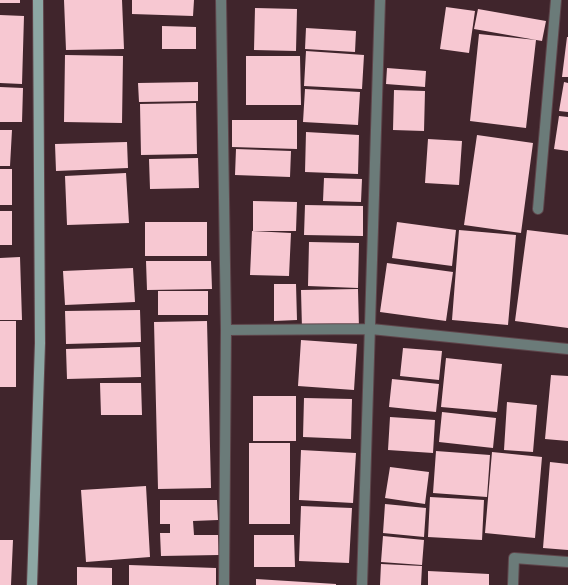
<!DOCTYPE html>
<html>
<head>
<meta charset="utf-8">
<style>
	body { margin:0 }
	canvas { display:block; background:#40252c }
</style>
</head>
<body>
<canvas width="568" height="585"></canvas>
<script>
const ctx = document.querySelector('canvas').getContext('2d');
ctx.lineJoin = 'round';
function paint(path, color) {
  ctx.fillStyle = color;
  ctx.fill(path, 'evenodd');
}
function toPath(rows) {
  const path = new Path2D();
  for (const r of rows) {
    path.moveTo(r[0], r[1]);
    for (let i = 2; i < r.length; i += 2) path.lineTo(r[i], r[i + 1]);
  }
  return path;
}
function trace(path, color, width, dash) {
  ctx.strokeStyle = color;
  ctx.lineWidth = width;
  ctx.lineCap = dash ? 'butt' : 'round';
  ctx.setLineDash(dash || []);
  ctx.stroke(path);
}
const building = toPath([
	[0,0,20,0,20,3,0,3],
	[64,0,122,0,124,49,66,50],
	[132,0,194,0,193,16,132,14],
	[446,7,475,11,469,53,440,49],
	[255,8,297,9,296,51,254,50],
	[478,9,546,21,542,41,474,29],
	[0,15,24,16,22,84,0,83],
	[162,26,196,27,196,49,162,49],
	[306,28,356,31,355,52,305,49],
	[479,34,536,40,526,128,470,121],
	[567,37,568,37,568,77,562,77],
	[306,51,364,55,362,89,304,86],
	[65,55,123,56,122,123,64,122],
	[246,56,300,56,301,105,246,105],
	[387,68,426,71,425,87,386,84],
	[198,82,198,101,139,102,138,83],
	[564,82,568,83,568,112,559,111],
	[0,87,23,88,22,122,0,122],
	[305,89,360,92,358,125,303,122],
	[394,90,425,91,424,131,393,130],
	[196,103,197,154,141,155,140,104],
	[559,116,568,117,568,151,554,149],
	[232,120,297,120,297,149,232,147],
	[0,130,12,130,10,166,0,166],
	[306,132,359,135,358,174,305,172],
	[477,135,533,143,521,233,464,225],
	[428,139,462,141,459,185,425,183],
	[127,142,128,168,56,171,55,144],
	[236,149,291,151,290,177,235,175],
	[198,158,199,188,150,189,149,159],
	[0,169,12,169,12,205,0,205],
	[126,173,129,223,67,225,65,176],
	[324,178,362,179,361,202,323,201],
	[253,201,297,202,296,231,253,231],
	[305,205,363,206,363,236,304,235],
	[0,211,12,211,12,245,0,245],
	[145,222,207,222,207,256,145,256],
	[397,222,456,230,452,266,392,258],
	[459,230,516,235,508,325,452,320],
	[527,230,568,235,568,328,515,321],
	[252,231,291,233,289,276,250,275],
	[309,242,359,243,358,288,308,286],
	[20,257,22,320,0,320,0,258],
	[146,261,211,261,212,289,147,290],
	[387,263,453,272,446,321,380,312],
	[133,268,135,302,65,305,63,271],
	[274,284,296,284,297,320,274,321],
	[358,289,359,329,302,329,301,290],
	[158,291,208,291,208,315,158,315],
	[140,310,141,342,66,344,65,311],
	[0,321,16,321,16,387,0,387],
	[207,321,211,488,158,489,154,322],
	[301,340,357,344,354,390,298,386],
	[140,347,141,377,67,379,66,349],
	[403,348,442,351,439,380,400,376],
	[446,358,502,364,497,412,441,407],
	[551,375,568,376,568,441,545,439],
	[392,379,439,384,436,412,389,407],
	[100,383,141,383,142,415,101,415],
	[253,396,296,396,296,441,253,441],
	[304,398,352,399,351,439,303,437],
	[507,402,537,405,533,452,504,450],
	[442,412,496,418,493,448,439,442],
	[390,417,435,420,433,453,388,450],
	[249,443,290,443,290,524,249,524],
	[301,450,356,453,353,503,299,500],
	[436,451,490,455,487,497,433,493],
	[492,452,542,457,535,538,485,533],
	[550,462,568,464,568,550,543,548],
	[390,467,429,472,425,504,385,498],
	[146,486,150,557,86,562,81,490],
	[430,497,484,500,482,540,428,537],
	[160,500,217,500,218,520,193,521,194,535,218,535,219,555,161,556,160,533,170,533,170,524,160,524],
	[385,504,426,508,424,537,383,533],
	[301,506,352,508,349,563,299,561],
	[254,535,294,535,295,567,254,567],
	[383,536,424,540,422,565,381,562],
	[0,540,13,540,11,585,0,585],
	[381,564,422,566,421,585,380,585],
	[129,565,216,568,216,585,129,585],
	[77,567,112,568,112,585,77,585],
	[428,571,489,574,489,585,428,585],
	[256,579,336,584,336,585,256,585]
]);
const street = toPath([
	[221,0,226,330,224,585],
	[538,209,556,0],
	[226,330,371,329,568,349],
	[362,585,380,0],
	[513,585,514,558,568,562]
]);
const secondary = toPath([
	[32,585,40,343,38,0]
]);
paint(building, '#f7c8d2');
trace(street, '#5e444a', 12);
trace(secondary, '#5e444a', 12);
trace(street, '#6b7b79', 10);
trace(secondary, '#8da7a4', 10);
</script>
</body>
</html>
